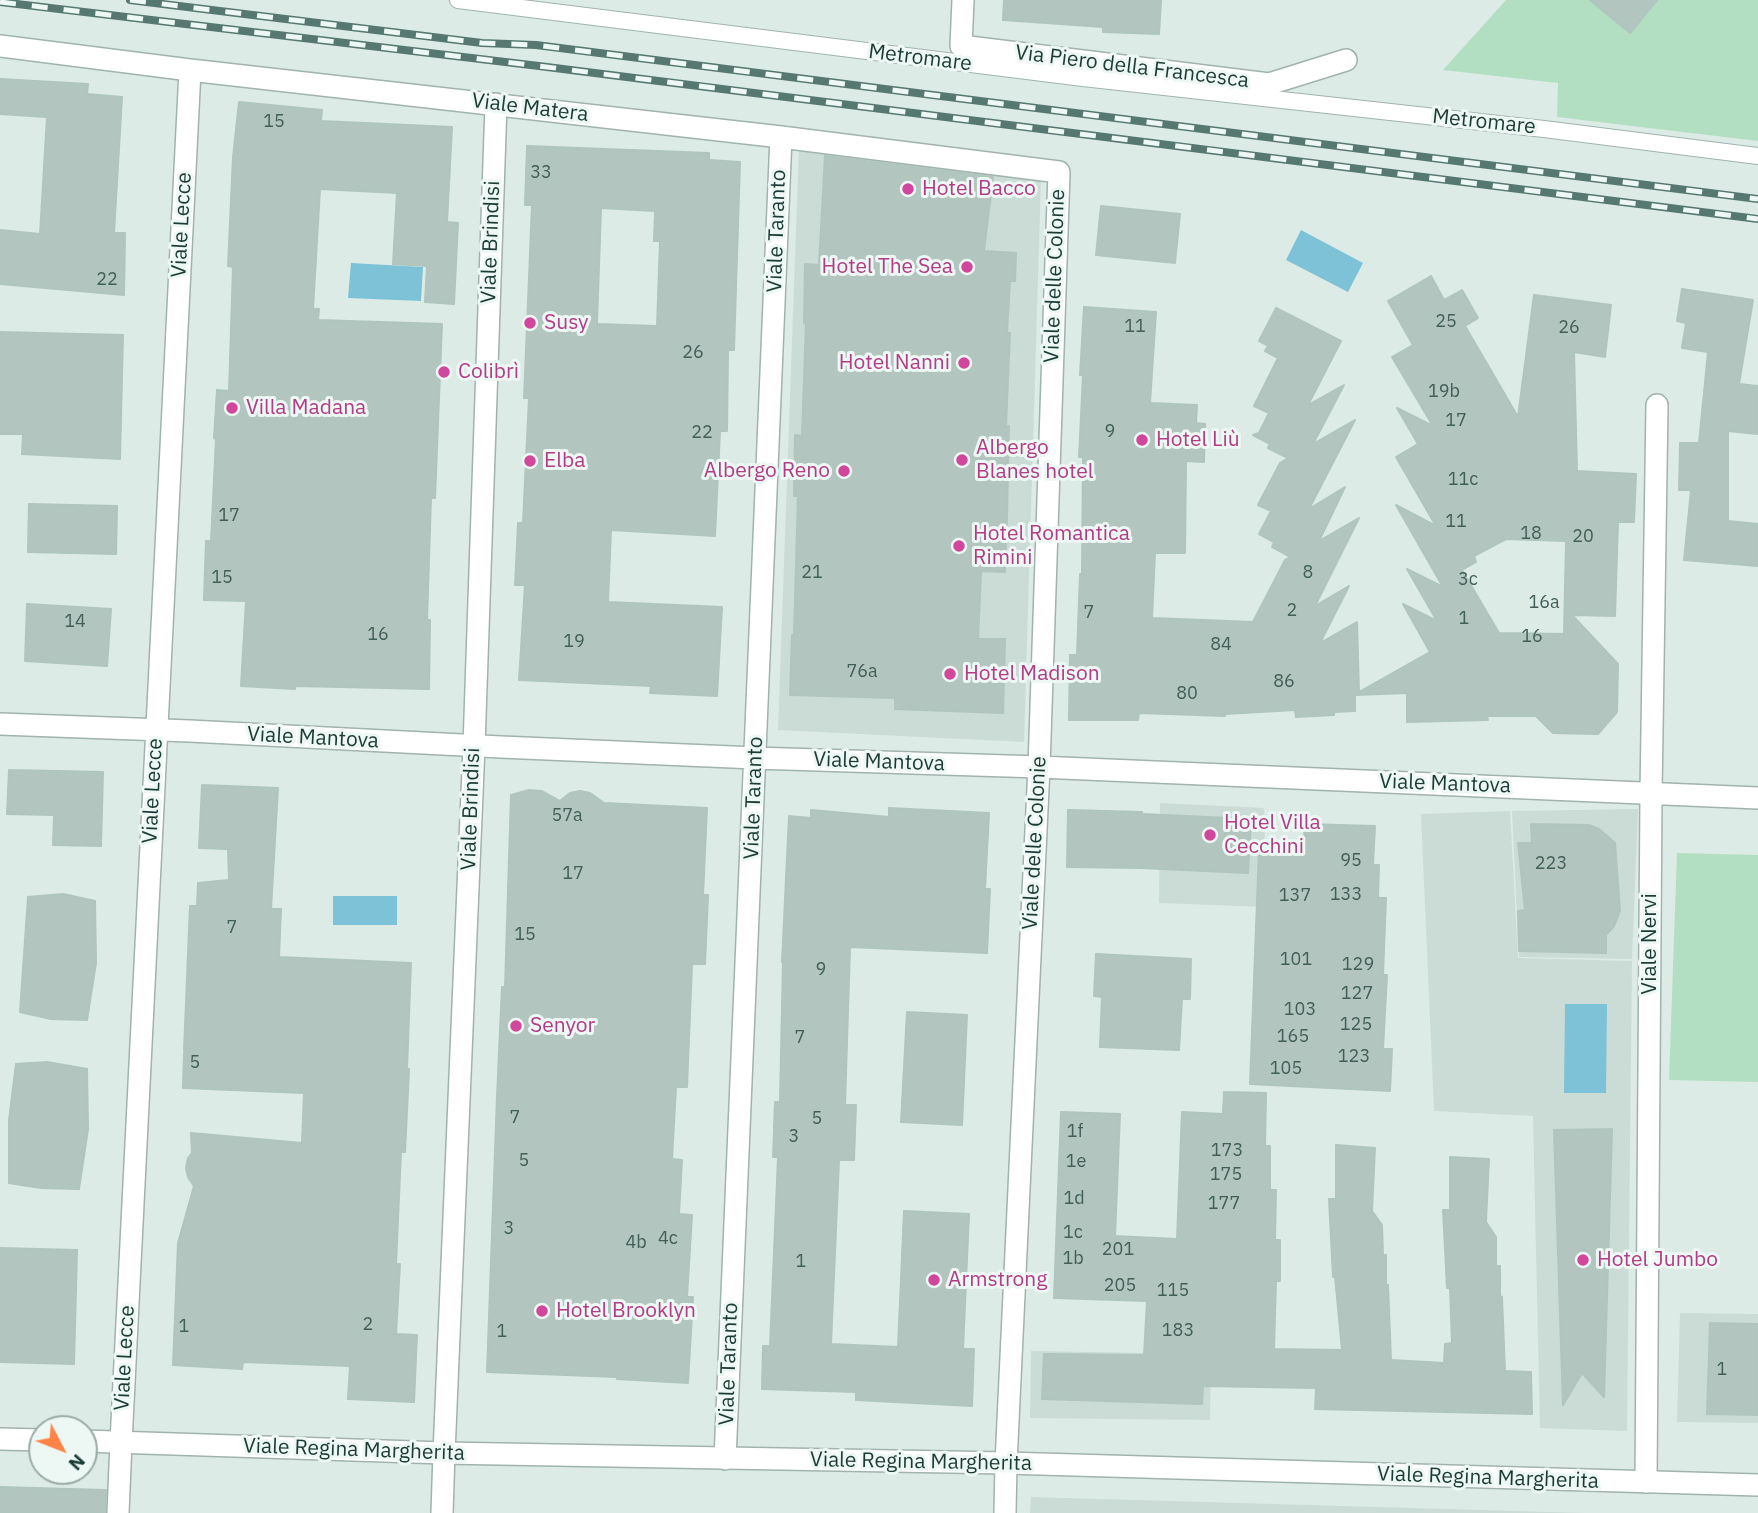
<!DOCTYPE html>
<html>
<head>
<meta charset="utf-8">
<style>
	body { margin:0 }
	#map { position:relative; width:1758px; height:1513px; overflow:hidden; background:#ddebe6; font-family:"IBM Plex Sans",sans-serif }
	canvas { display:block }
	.north { position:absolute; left:28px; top:1415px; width:70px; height:70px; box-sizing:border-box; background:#edf7f3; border:2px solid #9aaca7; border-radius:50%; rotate:132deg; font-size:19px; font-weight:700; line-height:28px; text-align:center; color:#1d3b36 }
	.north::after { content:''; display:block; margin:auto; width:24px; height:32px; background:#ff8346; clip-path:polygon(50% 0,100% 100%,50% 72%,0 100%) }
</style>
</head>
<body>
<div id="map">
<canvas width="1758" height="1513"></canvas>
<div class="north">N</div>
</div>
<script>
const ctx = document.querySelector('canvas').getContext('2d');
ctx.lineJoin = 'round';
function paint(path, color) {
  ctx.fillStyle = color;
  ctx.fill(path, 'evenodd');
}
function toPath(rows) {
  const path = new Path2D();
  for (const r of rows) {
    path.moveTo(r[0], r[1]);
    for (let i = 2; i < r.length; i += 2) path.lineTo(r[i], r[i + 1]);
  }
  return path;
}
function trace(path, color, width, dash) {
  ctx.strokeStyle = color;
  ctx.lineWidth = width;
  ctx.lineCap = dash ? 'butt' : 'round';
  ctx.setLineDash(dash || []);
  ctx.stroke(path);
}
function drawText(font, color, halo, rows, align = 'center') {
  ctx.font = font + ' "IBM Plex Sans",sans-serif';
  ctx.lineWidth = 6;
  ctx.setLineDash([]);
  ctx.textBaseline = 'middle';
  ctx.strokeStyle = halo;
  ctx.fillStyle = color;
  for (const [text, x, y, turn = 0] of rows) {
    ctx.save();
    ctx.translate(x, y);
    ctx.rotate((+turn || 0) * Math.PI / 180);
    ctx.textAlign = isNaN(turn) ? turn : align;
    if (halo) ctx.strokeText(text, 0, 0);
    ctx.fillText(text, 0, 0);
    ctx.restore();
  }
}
const built = toPath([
	[799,147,1041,179,1024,742,778,730],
	[1160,803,1264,808,1266,907,1159,903],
	[1638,809,1632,959,1519,957,1512,811],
	[1510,811,1518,958,1632,961,1627,1431,1540,1428,1533,1116,1434,1111,1421,814],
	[1680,1313,1758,1314,1758,1423,1677,1422],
	[1031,1351,1211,1354,1210,1420,1030,1418],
	[1031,1497,1585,1513,1030,1513]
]);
const green = toPath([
	[1506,0,1758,0,1758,141,1557,117,1558,83,1443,70],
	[1677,853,1758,855,1758,1082,1669,1080]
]);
const water = toPath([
	[1301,230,1363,263,1348,292,1286,260],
	[351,263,423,267,421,301,348,298],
	[333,896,397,896,397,925,333,925],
	[1565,1004,1607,1004,1606,1093,1564,1093]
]);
const building = toPath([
	[1004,0,1161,0,1159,34,1103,32,1103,27,1003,20,1004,0],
	[1590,0,1657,0,1630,33,1590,0],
	[0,79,88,84,87,94,122,97,114,233,125,233,124,295,0,284,0,230,40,234,47,117,0,114,0,79],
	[239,102,322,110,321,121,452,127,447,222,458,223,454,304,425,302,427,266,393,264,397,193,320,189,313,309,319,309,318,320,442,324,435,498,431,498,427,620,430,620,429,689,295,686,295,689,241,686,246,601,204,600,206,541,211,541,216,439,214,438,217,390,229,391,233,267,228,266,233,157,239,102],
	[527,146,709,153,709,160,740,162,734,350,728,350,727,431,720,431,715,536,611,530,608,602,722,607,717,696,650,693,651,686,519,680,525,585,515,585,518,523,523,523,529,398,524,398,532,205,525,205,527,146],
	[601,208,655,211,654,241,660,241,657,326,597,324,601,208],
	[825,156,993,177,984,251,1016,253,1015,281,1010,281,1007,333,1010,333,1006,426,1009,426,1007,516,1005,572,981,571,978,639,1005,639,1003,713,895,709,895,698,790,695,792,635,794,635,798,496,794,496,795,435,802,436,806,323,804,323,805,264,819,265,825,156],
	[1101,206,1180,214,1175,263,1096,255,1101,206],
	[1431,276,1444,300,1462,290,1478,318,1465,326,1518,417,1534,295,1611,305,1605,357,1574,352,1577,471,1636,474,1634,522,1618,522,1615,616,1572,615,1618,664,1617,712,1598,734,1553,733,1536,716,1487,716,1488,720,1407,722,1407,693,1355,695,1355,711,1334,712,1334,715,1296,717,1295,710,1225,714,1225,716,1139,713,1138,720,1069,720,1070,655,1077,655,1080,574,1082,574,1083,457,1079,457,1083,375,1080,375,1084,307,1156,312,1150,403,1197,405,1196,423,1205,424,1204,462,1186,461,1185,553,1155,553,1152,618,1253,622,1285,560,1290,557,1272,547,1274,542,1259,534,1271,511,1258,505,1280,463,1288,458,1268,448,1270,444,1253,435,1259,433,1269,413,1254,406,1278,358,1265,351,1268,346,1259,341,1276,308,1341,341,1308,405,1344,385,1313,444,1355,420,1309,509,1345,487,1319,541,1359,518,1315,606,1349,586,1320,643,1357,622,1359,692,1430,652,1403,604,1437,621,1407,569,1443,587,1396,505,1436,526,1396,457,1418,444,1397,408,1433,426,1392,357,1413,345,1388,301,1431,276],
	[1506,539,1566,541,1564,634,1499,633,1462,570,1476,562,1474,556,1506,539],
	[1682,289,1753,300,1739,384,1758,386,1758,434,1728,431,1728,521,1758,524,1758,566,1684,560,1691,490,1679,490,1680,443,1699,443,1708,352,1682,348,1686,323,1677,321,1682,289],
	[0,332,123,335,120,459,22,454,23,434,0,434,0,332],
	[29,504,117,506,116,554,28,552,29,504],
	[27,604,111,609,107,666,25,661,27,604],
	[9,770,103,772,101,846,53,845,54,815,7,814,9,770],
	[202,785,278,788,271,909,281,909,279,957,411,963,407,1069,409,1069,405,1152,401,1152,396,1264,400,1264,396,1334,417,1335,414,1402,348,1399,350,1366,243,1362,242,1369,173,1365,178,1243,194,1186,188,1177,186,1168,188,1158,192,1153,191,1133,302,1143,304,1093,183,1088,184,1052,190,1052,184,1050,190,906,197,906,198,883,229,880,228,849,199,848,202,785],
	[529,790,542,791,560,801,570,793,580,791,590,793,604,803,707,808,703,895,708,895,705,964,692,964,687,1087,676,1087,672,1159,682,1160,679,1214,692,1215,687,1297,693,1297,688,1383,617,1379,617,1377,487,1372,497,1096,502,987,505,987,511,795,529,790],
	[889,808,989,813,985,889,990,889,987,953,850,947,845,1105,856,1105,854,1160,839,1160,831,1344,898,1347,904,1211,969,1214,963,1349,974,1349,972,1406,856,1400,856,1392,762,1389,763,1346,770,1346,778,1157,773,1157,775,1102,780,1102,783,962,782,962,789,816,811,818,811,810,889,817,889,808],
	[1068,810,1142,812,1142,814,1251,819,1248,873,1140,868,1067,867,1068,810],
	[1305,824,1375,826,1373,865,1379,865,1378,898,1386,898,1383,975,1387,975,1383,1049,1392,1049,1390,1091,1250,1084,1259,850,1303,852,1305,824],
	[1531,824,1589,825,1599,829,1615,843,1620,911,1614,926,1606,935,1606,953,1519,951,1518,911,1525,910,1518,843,1532,843,1531,824],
	[63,894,95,901,96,963,87,1020,51,1019,20,1012,28,897,63,894],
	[1096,954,1191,959,1190,999,1182,999,1179,1050,1100,1047,1102,997,1094,996,1096,954],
	[907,1012,967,1015,962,1125,901,1122,907,1012],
	[47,1062,87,1069,88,1129,79,1189,41,1188,9,1183,9,1120,16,1064,47,1062],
	[1224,1092,1266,1093,1265,1146,1270,1146,1270,1190,1276,1190,1275,1240,1280,1240,1280,1281,1276,1281,1274,1349,1342,1350,1335,1277,1333,1277,1329,1199,1336,1199,1336,1145,1375,1148,1372,1211,1382,1225,1383,1255,1386,1255,1386,1285,1388,1285,1391,1360,1444,1363,1445,1344,1452,1343,1450,1288,1447,1288,1443,1210,1450,1210,1450,1157,1489,1159,1486,1222,1496,1237,1496,1266,1500,1266,1500,1296,1502,1297,1505,1371,1531,1372,1532,1414,1315,1409,1316,1388,1203,1386,1202,1404,1042,1399,1044,1354,1144,1355,1147,1301,1054,1298,1061,1112,1120,1114,1115,1236,1177,1239,1182,1112,1223,1114,1224,1092],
	[1612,1129,1604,1397,1582,1373,1563,1405,1554,1130,1612,1129],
	[0,1248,77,1250,74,1364,0,1362,0,1248],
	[1710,1323,1758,1324,1758,1415,1707,1414,1710,1323],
	[0,1487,106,1490,105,1513,0,1513,0,1487]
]);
const service = toPath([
	[458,0,1083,78,1544,129,1758,156]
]);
const pedestrian = toPath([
	[118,1513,121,1442],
	[442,1513,444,1453],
	[1005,1513,1006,1463]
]);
const minor = toPath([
	[963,0,961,46,1269,84,1346,60],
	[0,46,190,70,781,137,1059,172,1039,767,1006,1463],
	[0,724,190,731,501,747,755,758,1039,767,1758,798],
	[121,1442,190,70],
	[444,1453,474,746,496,104],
	[725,1459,781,137],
	[1646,1482,1651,794,1657,405]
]);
const tertiary = toPath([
	[0,1439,42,1440],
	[84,1441,444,1453,1006,1463,1758,1485]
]);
const rail = toPath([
	[130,0,482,43,536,45,1758,199],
	[0,2,539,66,1758,219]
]);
const markers = [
	[908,189,7,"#d1479c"],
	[967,267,7,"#d1479c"],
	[530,323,7,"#d1479c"],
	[964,363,7,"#d1479c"],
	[444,372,7,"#d1479c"],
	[232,408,7,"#d1479c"],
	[1142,440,7,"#d1479c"],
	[962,460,7,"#d1479c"],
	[530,461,7,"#d1479c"],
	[844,471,7,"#d1479c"],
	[959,546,7,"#d1479c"],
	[950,674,7,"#d1479c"],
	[1210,835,7,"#d1479c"],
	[516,1026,7,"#d1479c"],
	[1583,1260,7,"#d1479c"],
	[934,1280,7,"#d1479c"],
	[542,1311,7,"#d1479c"]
];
const numberNames = [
	["15",274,122],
	["33",541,173],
	["22",107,280],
	["25",1446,322],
	["11",1135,327],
	["26",1569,328],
	["26",693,353],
	["19b",1444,392],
	["17",1456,421],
	["9",1110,432],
	["22",702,433],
	["11c",1463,480],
	["17",229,516],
	["11",1456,522],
	["18",1531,534],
	["20",1583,537],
	["21",812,573],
	["8",1308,573],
	["15",222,578],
	["3c",1468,580],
	["16a",1544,603],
	["2",1292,611],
	["7",1089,613],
	["1",1464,619],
	["14",75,622],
	["16",378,635],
	["16",1532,637],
	["19",574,642],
	["84",1221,645],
	["76a",862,672],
	["86",1284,682],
	["80",1187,694],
	["57a",567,816],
	["95",1351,861],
	["223",1551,864],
	["17",573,874],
	["133",1346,895],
	["137",1295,896],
	["7",232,928],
	["15",525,935],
	["101",1296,960],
	["129",1358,965],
	["9",821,970],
	["127",1357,994],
	["103",1300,1010],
	["125",1356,1025],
	["165",1293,1037],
	["7",800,1038],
	["123",1354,1057],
	["5",195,1063],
	["105",1286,1069],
	["7",515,1118],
	["5",817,1119],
	["1f",1075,1132],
	["3",794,1137],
	["173",1227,1151],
	["5",524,1161],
	["1e",1076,1162],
	["175",1226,1175],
	["1d",1074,1199],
	["177",1224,1204],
	["3",509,1229],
	["1c",1073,1233],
	["4c",668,1239],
	["4b",636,1243],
	["201",1118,1250],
	["1b",1073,1259],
	["1",801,1262],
	["205",1120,1286],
	["115",1173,1291],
	["2",368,1325],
	["1",184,1327],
	["183",1178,1331],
	["1",502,1332],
	["1",1722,1370]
];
const streetNames = [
	["Metromare",920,58,7],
	["Via Piero della Francesca",1132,67,7],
	["Viale Matera",530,108,7],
	["Metromare",1484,122,6],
	["Viale Lecce",182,225,-87],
	["Viale Taranto",777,231,-88],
	["Viale Brindisi",491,242,-88],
	["Viale delle Colonie",1055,276,-88],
	["Viale Mantova",313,738,3],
	["Viale Mantova",879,762,2],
	["Viale Mantova",1445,784,2],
	["Viale Lecce",153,791,-87],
	["Viale Taranto",754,798,-88],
	["Viale Brindisi",471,809,-88],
	["Viale delle Colonie",1035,843,-87],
	["Viale Nervi",1650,944,-90],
	["Viale Lecce",125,1358,-87],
	["Viale Taranto",729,1364,-88],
	["Viale Regina Margherita",354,1450,2],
	["Viale Regina Margherita",921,1462,1],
	["Viale Regina Margherita",1488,1478,2]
];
const hotelNames = [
	["Hotel Bacco",922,189],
	["Hotel The Sea",953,267,"right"],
	["Susy",544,323],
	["Hotel Nanni",950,363,"right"],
	["Colibrì",458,372],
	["Villa Madana",246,408],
	["Hotel Liù",1156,440],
	["Albergo",976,448],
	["Blanes hotel",976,472],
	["Elba",544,461],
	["Albergo Reno",830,471,"right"],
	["Hotel Romantica",973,534],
	["Rimini",973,558],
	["Hotel Madison",964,674],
	["Hotel Villa",1224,823],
	["Cecchini",1224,847],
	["Senyor",530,1026],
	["Hotel Jumbo",1597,1260],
	["Armstrong",948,1280],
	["Hotel Brooklyn",556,1311]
];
paint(built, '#cbdbd5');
paint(green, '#b2dfc2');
paint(water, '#7dc2d7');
paint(building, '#b2c6bf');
trace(building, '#afc5bd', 2);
trace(service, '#a0b3ae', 18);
trace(pedestrian, '#a0b3ae', 24);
trace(minor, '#a0b3ae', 24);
trace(tertiary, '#a0b3ae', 24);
trace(service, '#fff', 16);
trace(pedestrian, '#fff', 21);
trace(minor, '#fff', 21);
trace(tertiary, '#fff', 21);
trace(rail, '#577871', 8);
trace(rail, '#edf7f3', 5, [16]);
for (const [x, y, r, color] of markers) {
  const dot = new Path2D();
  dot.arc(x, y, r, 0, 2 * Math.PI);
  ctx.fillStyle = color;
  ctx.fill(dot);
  trace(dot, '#edf7f3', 2.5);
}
drawText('18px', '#425e58', null, numberNames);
drawText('21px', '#1d3b36', '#edf7f3', streetNames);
drawText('21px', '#b23c85', '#edf7f3', hotelNames, 'left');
</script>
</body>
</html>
